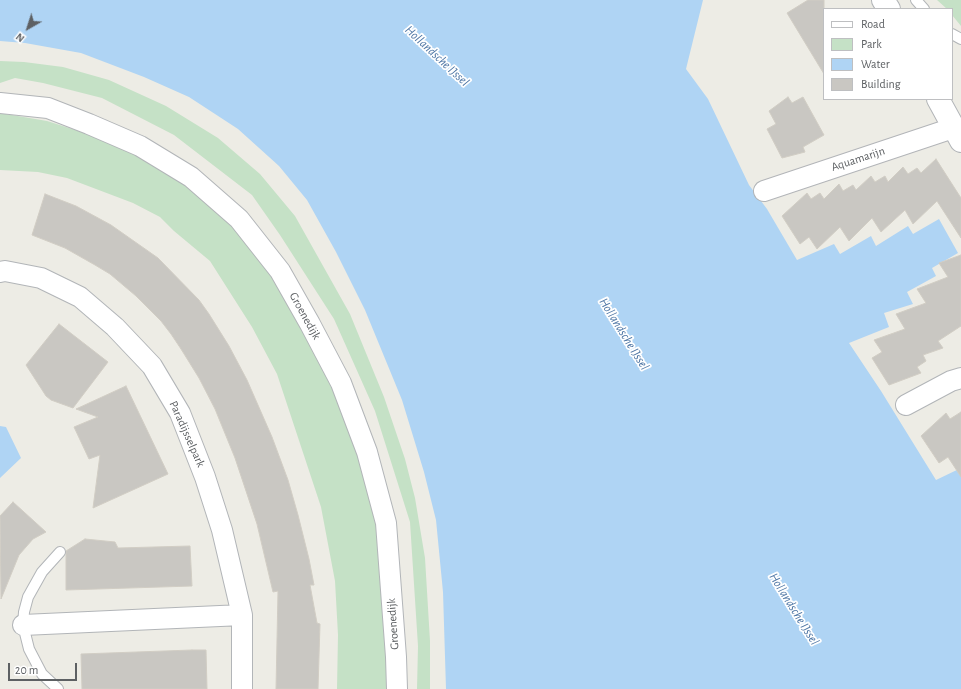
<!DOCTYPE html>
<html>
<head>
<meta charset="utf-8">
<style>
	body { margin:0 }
	#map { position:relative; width:961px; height:689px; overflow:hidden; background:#edece5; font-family:"Alegreya Sans",sans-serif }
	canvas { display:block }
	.legend { position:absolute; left:823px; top:8px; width:130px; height:92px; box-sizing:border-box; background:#fff; border:1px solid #bebfc1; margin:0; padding:5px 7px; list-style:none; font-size:12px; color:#5d6063 }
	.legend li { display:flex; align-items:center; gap:8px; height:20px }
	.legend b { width:20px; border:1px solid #bebfc1 }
	.north { position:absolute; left:8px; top:8px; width:40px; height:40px; -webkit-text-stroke:3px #fff; paint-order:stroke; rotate:219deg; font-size:11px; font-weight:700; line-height:16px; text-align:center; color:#5d6063 }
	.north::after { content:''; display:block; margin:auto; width:14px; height:18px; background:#5d6063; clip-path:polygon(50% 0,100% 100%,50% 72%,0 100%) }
	.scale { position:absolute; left:8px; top:663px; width:69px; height:18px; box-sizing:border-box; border:2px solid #5d6063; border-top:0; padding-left:5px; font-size:12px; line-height:14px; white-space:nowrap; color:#5d6063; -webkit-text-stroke:3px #fff; paint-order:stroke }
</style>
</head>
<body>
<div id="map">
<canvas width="961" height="689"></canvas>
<ul class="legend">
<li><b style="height:5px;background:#fff"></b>Road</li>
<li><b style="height:11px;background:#c5e1c6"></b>Park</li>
<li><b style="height:11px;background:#afd4f4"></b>Water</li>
<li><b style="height:11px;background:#c9c7c2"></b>Building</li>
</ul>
<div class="north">N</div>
<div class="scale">20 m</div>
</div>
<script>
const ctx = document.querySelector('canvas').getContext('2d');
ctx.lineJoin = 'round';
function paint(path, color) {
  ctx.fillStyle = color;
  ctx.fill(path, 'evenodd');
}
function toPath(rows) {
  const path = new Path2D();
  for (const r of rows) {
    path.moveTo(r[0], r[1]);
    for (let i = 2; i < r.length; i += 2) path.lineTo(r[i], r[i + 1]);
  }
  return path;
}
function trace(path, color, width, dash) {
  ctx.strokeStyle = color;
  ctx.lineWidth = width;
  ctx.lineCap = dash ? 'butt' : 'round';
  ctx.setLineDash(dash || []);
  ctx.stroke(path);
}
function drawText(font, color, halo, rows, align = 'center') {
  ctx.font = font + ' "Alegreya Sans",sans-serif';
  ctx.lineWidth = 3.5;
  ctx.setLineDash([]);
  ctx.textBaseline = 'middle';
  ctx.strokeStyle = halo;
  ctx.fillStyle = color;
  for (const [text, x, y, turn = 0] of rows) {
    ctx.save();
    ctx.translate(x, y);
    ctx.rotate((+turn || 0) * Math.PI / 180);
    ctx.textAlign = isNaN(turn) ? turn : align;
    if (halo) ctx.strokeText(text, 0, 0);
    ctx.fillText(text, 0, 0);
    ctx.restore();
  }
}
const green = toPath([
	[937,0,961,0,961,26,952,15,952,9,947,9],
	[0,61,24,62,63,67,109,80,166,106,218,138,260,174,295,216,350,314,384,397,405,459,415,498,425,558,430,641,430,689,417,689,418,646,410,522,375,411,334,319,280,235,252,195,174,135,102,98,43,83,15,78,0,83],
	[0,113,47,121,142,151,213,197,280,267,382,493,398,689,337,689,338,635,335,581,321,507,277,374,252,327,210,261,174,231,160,217,133,203,67,178,38,172,0,170]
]);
const water = toPath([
	[0,0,703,0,686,69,708,99,749,185,767,209,797,260,834,244,840,254,871,236,876,246,908,226,913,234,939,219,958,253,932,268,936,276,907,292,913,304,884,313,889,327,849,343,881,391,936,480,961,468,961,689,446,689,443,592,436,520,424,472,402,400,365,310,336,252,307,200,279,166,238,129,189,97,144,77,81,53,25,43,0,41],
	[0,426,6,427,21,458,0,478]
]);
const building = toPath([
	[808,0,824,0,824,74,787,13,808,0],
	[788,97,792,103,803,97,824,135,803,147,805,152,782,158,767,129,776,124,769,111,788,97],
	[936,159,961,198,961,238,937,201,913,224,905,210,881,232,872,218,849,241,840,227,817,249,809,237,800,244,782,216,807,193,811,199,820,193,824,199,839,184,843,191,853,185,856,190,871,176,875,182,885,176,888,182,903,167,908,174,917,168,921,173,936,159],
	[45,194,76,206,111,225,158,258,199,300,209,314,229,346,247,380,272,437,288,480,298,515,309,559,314,585,310,585,317,623,320,624,318,689,276,689,278,591,273,592,257,524,235,458,215,409,199,378,181,349,171,334,161,321,136,296,110,274,95,265,65,248,32,235,45,194],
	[961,255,961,326,938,341,943,348,923,355,926,361,917,367,921,373,889,385,872,358,882,352,874,340,905,329,896,314,926,303,917,289,948,277,939,263,961,255],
	[59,324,108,362,73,408,51,400,46,396,26,365,59,324],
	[126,386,168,474,93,508,100,455,89,459,74,427,98,417,76,409,126,386],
	[961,412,961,477,948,457,939,463,921,436,946,413,950,419,961,412],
	[13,502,46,532,33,539,19,555,1,599,0,516,13,502],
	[85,539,115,542,118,548,190,546,192,586,66,590,66,551,85,539],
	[192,650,206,650,207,689,82,689,81,654,192,650]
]);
const service = toPath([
	[916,0,924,9],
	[952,34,961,39],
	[58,689,42,674,29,649,23,625,24,612,28,597,42,572,60,552]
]);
const minor = toPath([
	[0,103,48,108,89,124,140,146,191,177,239,219,280,271,310,324,341,383,367,452,386,523,396,657,397,689],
	[764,191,953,128],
	[0,272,5,271,41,278,80,297,115,327,152,366,180,413,205,477,222,530,242,615,242,689],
	[906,405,951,381,961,378],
	[23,625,242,615]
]);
const tertiary = toPath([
	[883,0,889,9],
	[938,99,961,141]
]);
const streetNames = [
	["Aquamarijn",858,159,-18],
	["Groenedijk",305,316,61],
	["Paradijsselpark",187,434,66],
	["Groenedijk",393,624,-94]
];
const waterNames = [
	["Hollandsche IJssel",437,56,43],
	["Hollandsche IJssel",624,334,58],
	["Hollandsche IJssel",794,609,58]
];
paint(green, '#c5e1c6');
paint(water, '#afd4f4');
paint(building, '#c9c7c2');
trace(building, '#d1cdc4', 1);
trace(service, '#b2b5b8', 12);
trace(minor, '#b2b5b8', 22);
trace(tertiary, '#b2b5b8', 24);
trace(service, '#fff', 10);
trace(minor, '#fff', 20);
trace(tertiary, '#fff', 22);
drawText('12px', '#5d6063', '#fff', streetNames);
drawText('italic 13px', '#4d75a4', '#fff', waterNames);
</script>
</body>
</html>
